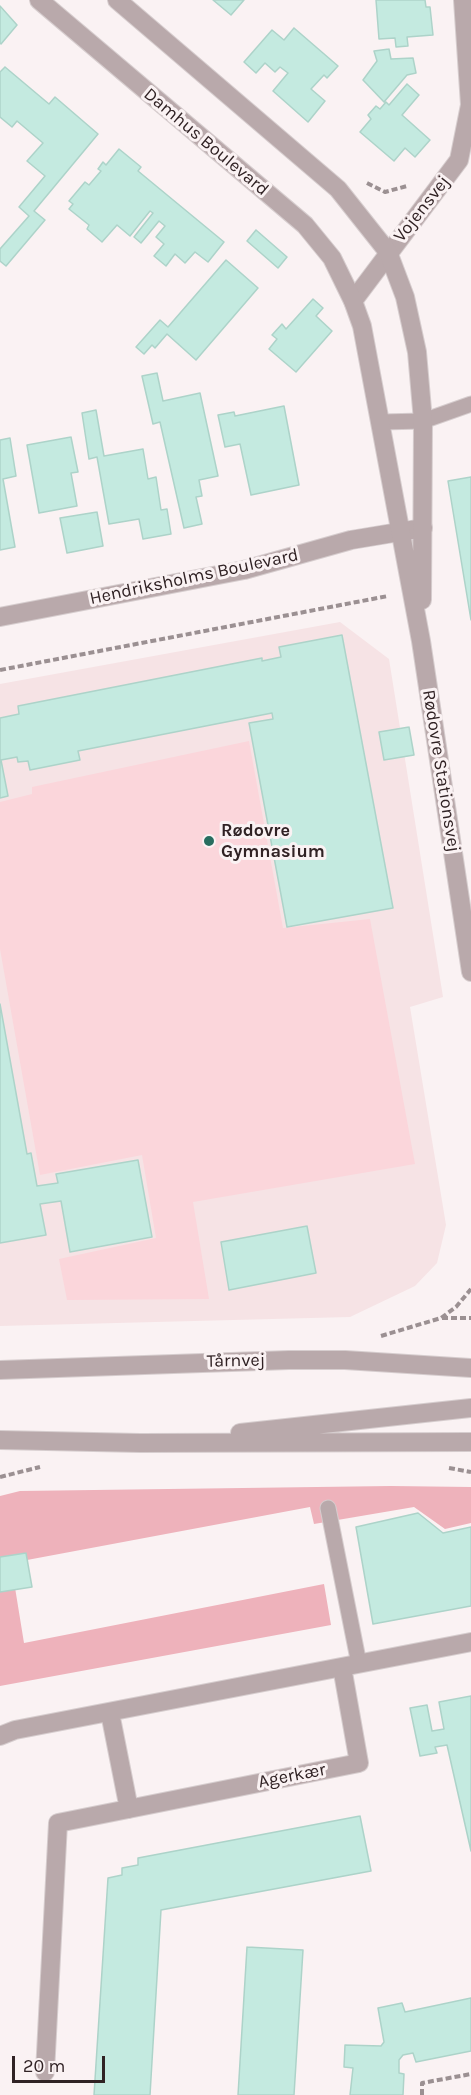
<!DOCTYPE html>
<html>
<head>
<meta charset="utf-8">
<style>
	body { margin:0 }
	#map { position:relative; width:471px; height:2095px; overflow:hidden; background:#faf2f3; font-family:Karla,sans-serif }
	canvas { display:block }
	.scale { position:absolute; left:12px; top:2056px; width:93px; height:27px; box-sizing:border-box; border:3px solid #302224; border-top:0; padding-left:8px; font-size:18px; line-height:21px; white-space:nowrap; color:#302224; -webkit-text-stroke:4px #faf2f3; paint-order:stroke }
</style>
</head>
<body>
<div id="map">
<canvas width="471" height="2095"></canvas>
<div class="scale">20 m</div>
</div>
<script>
const ctx = document.querySelector('canvas').getContext('2d');
ctx.lineJoin = 'round';
function paint(path, color) {
  ctx.fillStyle = color;
  ctx.fill(path, 'evenodd');
}
function toPath(rows) {
  const path = new Path2D();
  for (const r of rows) {
    path.moveTo(r[0], r[1]);
    for (let i = 2; i < r.length; i += 2) path.lineTo(r[i], r[i + 1]);
  }
  return path;
}
function trace(path, color, width, dash) {
  ctx.strokeStyle = color;
  ctx.lineWidth = width;
  ctx.lineCap = dash ? 'butt' : 'round';
  ctx.setLineDash(dash || []);
  ctx.stroke(path);
}
function drawText(font, color, halo, rows, align = 'center') {
  ctx.font = font + ' Karla,sans-serif';
  ctx.lineWidth = 6;
  ctx.setLineDash([]);
  ctx.textBaseline = 'middle';
  ctx.strokeStyle = halo;
  ctx.fillStyle = color;
  for (const [text, x, y, turn = 0] of rows) {
    ctx.save();
    ctx.translate(x, y);
    ctx.rotate((+turn || 0) * Math.PI / 180);
    ctx.textAlign = isNaN(turn) ? turn : align;
    if (halo) ctx.strokeText(text, 0, 0);
    ctx.fillText(text, 0, 0);
    ctx.restore();
  }
}
const built = toPath([
	[340,622,389,659,443,997,410,1007,446,1225,437,1263,415,1286,350,1317,0,1326,0,684]
]);
const green = toPath([
	[249,741,283,928,370,919,415,1164,193,1202,209,1299,67,1300,59,1259,156,1238,142,1155,40,1175,0,949,0,802,32,794,32,787]
]);
const forest = toPath([
	[391,1486,471,1487,471,1523,445,1529,414,1507,314,1524,310,1507,11,1563,24,1643,324,1584,331,1625,0,1686,0,1496,20,1491]
]);
const building = toPath([
	[213,0,244,0,231,15,213,0],
	[376,0,425,0,426,7,430,7,433,35,407,37,408,46,396,47,395,38,379,39,376,0],
	[0,6,17,25,1,44,0,43,0,6],
	[294,28,338,66,327,78,324,75,311,89,325,101,308,122,273,91,288,73,280,67,275,72,265,63,256,73,244,62,272,30,284,40,294,28],
	[389,49,391,59,413,58,416,73,407,75,384,102,363,80,377,61,374,51,389,49],
	[5,67,49,104,55,97,98,134,34,211,45,220,6,266,0,261,0,249,29,216,19,207,45,176,27,161,43,143,17,121,12,127,0,117,0,72,5,67],
	[407,84,419,95,402,115,430,140,415,157,405,148,394,161,360,132,371,119,368,115,376,106,380,109,386,102,389,105,407,84],
	[119,149,141,167,138,171,224,242,208,262,195,252,185,263,175,254,166,266,154,256,164,244,156,237,165,226,159,221,141,243,134,237,153,213,150,211,130,236,117,225,102,242,87,229,89,225,69,209,73,204,69,201,85,182,89,185,101,171,98,169,103,162,106,165,119,149],
	[256,230,287,257,278,268,247,241,256,230],
	[226,260,258,288,196,360,167,334,155,348,152,345,144,354,136,347,160,320,168,327,226,260],
	[313,299,323,308,316,316,332,331,296,372,269,349,277,339,272,335,282,324,286,329,313,299],
	[157,373,163,401,200,393,218,476,199,480,202,496,196,497,202,524,184,528,160,422,153,424,142,376,157,373],
	[284,406,299,485,251,495,240,444,225,447,218,415,234,412,235,416,284,406],
	[96,410,104,456,143,449,148,479,156,477,161,510,167,509,171,534,143,539,139,519,109,524,97,457,89,459,82,413,96,410],
	[71,437,78,472,71,473,77,506,39,513,27,445,71,437],
	[10,438,16,476,3,479,15,547,0,550,0,440,10,438],
	[471,477,471,620,448,481,471,477],
	[97,512,103,546,67,553,60,518,97,512],
	[342,635,393,908,287,927,249,723,273,719,272,713,78,751,80,760,30,770,28,761,18,762,17,757,1,760,8,796,0,798,0,718,19,714,18,706,262,658,262,661,281,657,279,647,342,635],
	[409,727,414,755,384,760,379,732,409,727],
	[0,1004,27,1154,31,1153,37,1186,58,1183,56,1174,138,1160,152,1237,70,1252,61,1201,40,1204,46,1235,0,1243,0,1004],
	[307,1226,316,1273,229,1290,221,1242,307,1226],
	[418,1513,443,1533,471,1527,471,1606,373,1624,356,1527,418,1513],
	[26,1553,32,1587,0,1592,0,1557,26,1553],
	[471,1696,471,1851,447,1745,435,1747,437,1753,420,1756,410,1708,427,1705,432,1731,444,1729,439,1702,471,1696],
	[360,1816,371,1871,161,1910,150,2095,94,2095,108,1878,122,1875,122,1868,138,1865,138,1858,360,1816],
	[247,1947,303,1950,294,2095,238,2095,247,1947],
	[471,1998,471,2051,416,2062,413,2053,403,2055,399,2060,399,2073,404,2074,403,2095,350,2095,353,2068,344,2067,345,2045,381,2046,384,2042,378,2008,402,2003,405,2012,471,1998]
]);
const path = toPath([
	[367,183,385,192,407,186],
	[0,670,388,596],
	[442,1318,471,1318],
	[381,1336,441,1318,456,1307,471,1289],
	[449,1468,471,1472],
	[0,1477,40,1467],
	[422,2095,422,2083,471,2074]
]);
const service = toPath([
	[381,422,423,421,471,404],
	[328,1508,359,1664]
]);
const minor = toPath([
	[353,301,459,160,470,105,463,0],
	[0,617,244,570,351,540,423,528],
	[110,1713,129,1809],
	[0,1736,15,1730,471,1642],
	[45,2072,58,1823,359,1763,342,1667]
]);
const tertiary = toPath([
	[39,0,305,225,332,258,353,301,362,326,421,641,471,972],
	[117,0,338,189,388,252,405,297,417,352,423,421,422,600],
	[0,1370,289,1360,345,1360,471,1368],
	[240,1433,471,1408],
	[0,1440,140,1443,471,1442]
]);
const markers = [
	[209,841,6,"#286d5f"]
];
const streetNames = [
	["Damhus Boulevard",206,142,40],
	["Vojensvej",422,209,-52],
	["Hendriksholms Boulevard",194,577,-12],
	["Rødovre Stationsvej",441,771,81],
	["Tårnvej",236,1361,-1],
	["Agerkær",292,1776,-11]
];
const poiNames = [
	["Rødovre",221,831],
	["Gymnasium",221,852]
];
paint(built, '#f6e3e5');
paint(green, '#fbd6db');
paint(forest, '#eeb2bb');
paint(building, '#c4eae0');
trace(building, '#add3c9', 1.5);
trace(service, '#d6cdce', 17);
trace(minor, '#d6cdce', 20);
trace(tertiary, '#d6cdce', 20);
trace(path, '#9b9092', 4, [6, 3]);
trace(service, '#b9a9ab', 15);
trace(minor, '#b9a9ab', 18);
trace(tertiary, '#b9a9ab', 18);
for (const [x, y, r, color] of markers) {
  const dot = new Path2D();
  dot.arc(x, y, r, 0, 2 * Math.PI);
  ctx.fillStyle = color;
  ctx.fill(dot);
  trace(dot, '#faf2f3', 2);
}
drawText('18px', '#302224', '#faf2f3', streetNames);
drawText('bold 18px', '#302224', '#faf2f3', poiNames, 'left');
</script>
</body>
</html>
